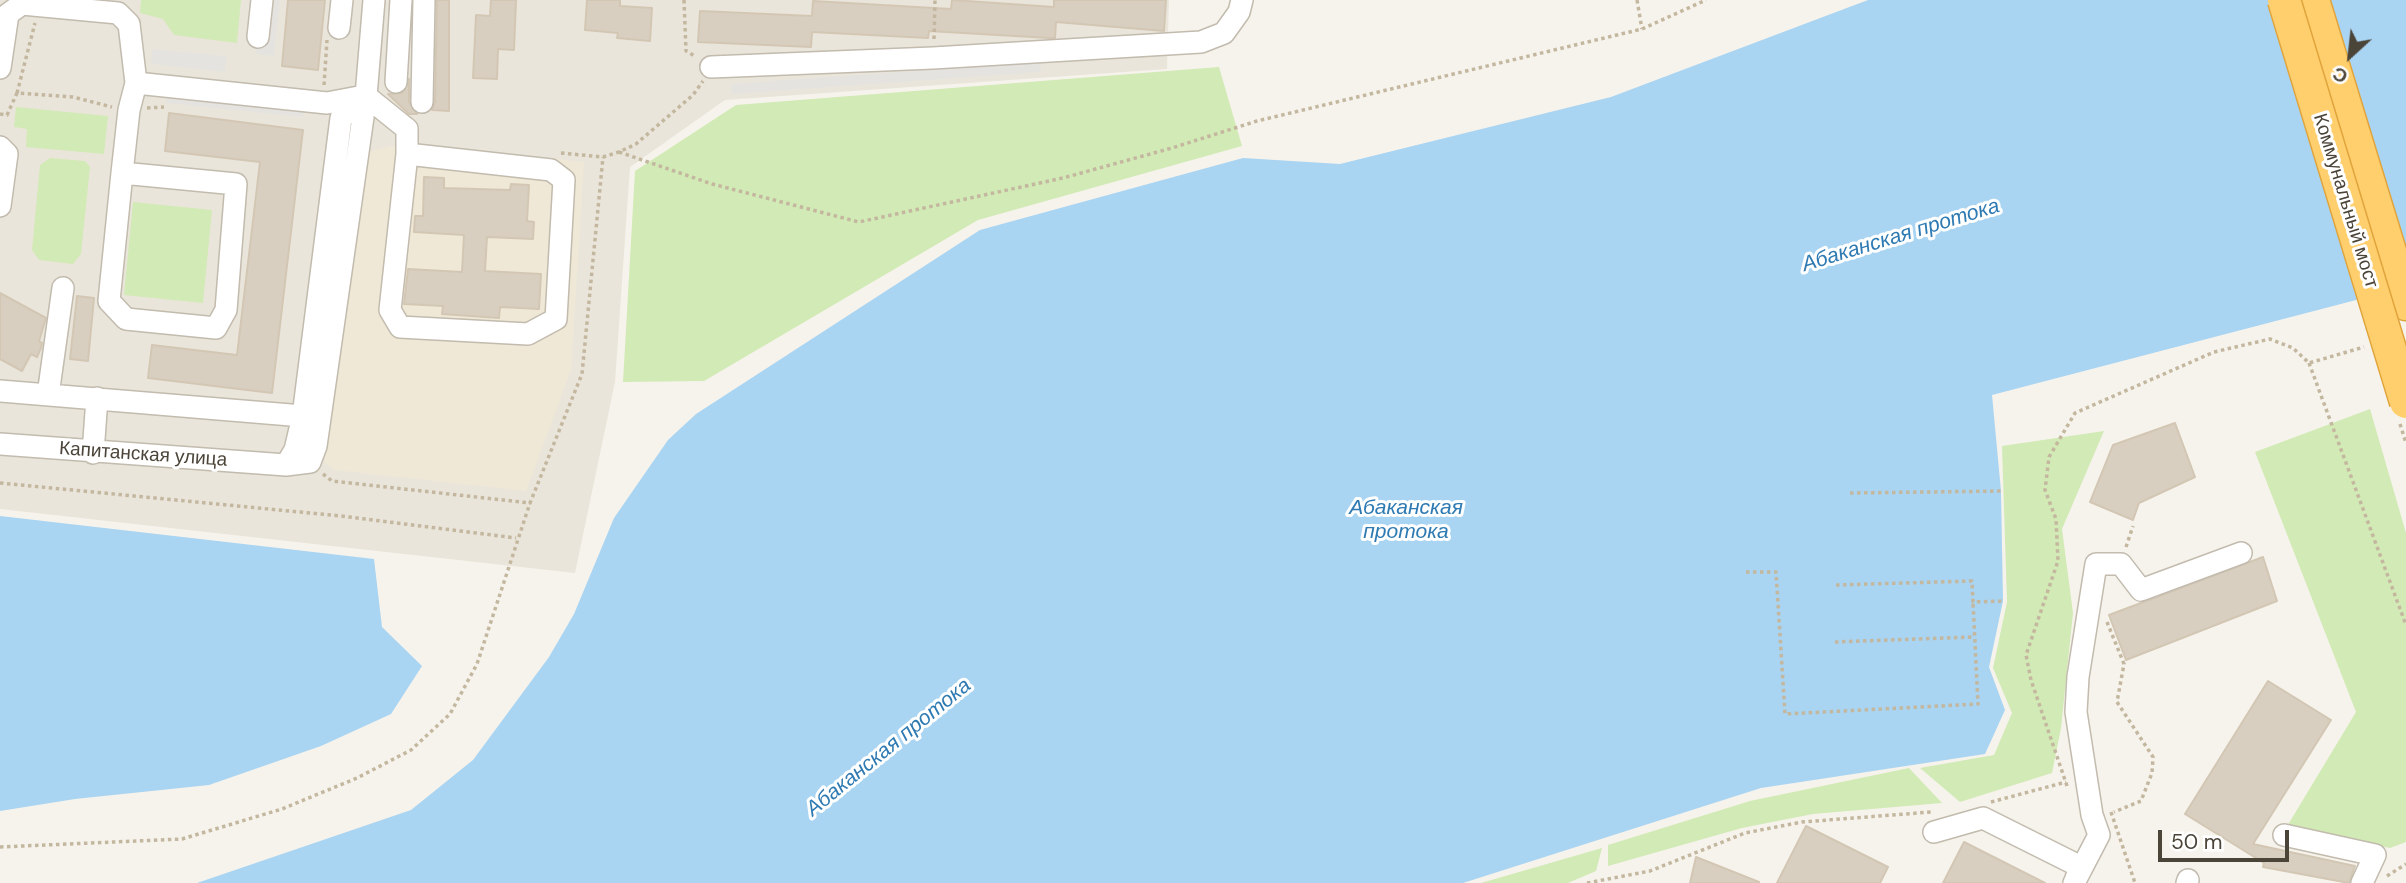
<!DOCTYPE html>
<html>
<head>
<meta charset="utf-8">
<style>
	body { margin:0 }
	#map { position:relative; width:2406px; height:883px; overflow:hidden; background:#f6f3ec; font-family:"DM Sans",sans-serif }
	canvas { display:block }
	.north { position:absolute; left:2315px; top:21px; width:70px; height:70px; -webkit-text-stroke:5px #fff; paint-order:stroke; rotate:207deg; font-size:19px; font-weight:700; line-height:28px; text-align:center; color:#4b4439 }
	.north::after { content:''; display:block; margin:auto; width:24px; height:32px; background:#4b4439; clip-path:polygon(50% 0,100% 100%,50% 72%,0 100%) }
	.scale { position:absolute; left:2158px; top:830px; width:131px; height:32px; box-sizing:border-box; border:4px solid #4b4439; border-top:0; padding-left:9px; font-size:21px; line-height:24px; white-space:nowrap; color:#4b4439; -webkit-text-stroke:5px #fff; paint-order:stroke }
</style>
</head>
<body>
<div id="map">
<canvas width="2406" height="883"></canvas>
<div class="north">С</div>
<div class="scale">50 m</div>
</div>
<script>
const ctx = document.querySelector('canvas').getContext('2d');
ctx.lineJoin = 'round';
function paint(path, color) {
  ctx.fillStyle = color;
  ctx.fill(path, 'evenodd');
}
function toPath(rows) {
  const path = new Path2D();
  for (const r of rows) {
    path.moveTo(r[0], r[1]);
    for (let i = 2; i < r.length; i += 2) path.lineTo(r[i], r[i + 1]);
  }
  return path;
}
function trace(path, color, width, dash) {
  ctx.strokeStyle = color;
  ctx.lineWidth = width;
  ctx.lineCap = dash ? 'butt' : 'round';
  ctx.setLineDash(dash || []);
  ctx.stroke(path);
}
function drawText(font, color, halo, rows, align = 'center') {
  ctx.font = font + ' "DM Sans",sans-serif';
  ctx.lineWidth = 6;
  ctx.setLineDash([]);
  ctx.textBaseline = 'middle';
  ctx.strokeStyle = halo;
  ctx.fillStyle = color;
  for (const [text, x, y, turn = 0] of rows) {
    ctx.save();
    ctx.translate(x, y);
    ctx.rotate((+turn || 0) * Math.PI / 180);
    ctx.textAlign = isNaN(turn) ? turn : align;
    if (halo) ctx.strokeText(text, 0, 0);
    ctx.fillText(text, 0, 0);
    ctx.restore();
  }
}
const residential = toPath([
	[0,0,1169,0,1167,69,725,100,630,167,615,382,575,573,0,509]
]);
const education = toPath([
	[405,143,584,162,571,370,526,491,335,470,324,462,368,152]
]);
const green = toPath([
	[141,0,241,0,237,43,174,35,163,19,140,13],
	[1219,67,1242,146,978,220,704,381,623,382,635,171,736,105],
	[16,107,108,116,104,154,26,147,27,129,14,127],
	[50,158,85,161,90,167,81,254,73,264,39,260,32,250,40,165],
	[133,202,212,210,203,303,124,295],
	[2370,409,2406,533,2406,842,2390,848,2286,828,2356,712,2255,452],
	[2104,431,2062,529,2073,613,2061,728,2052,773,1960,802,1920,768,1994,755,2012,713,1993,668,2007,602,2002,446],
	[1909,768,1942,803,1813,814,1742,828,1608,866,1608,845,1750,801],
	[1602,848,1596,871,1568,883,1481,883]
]);
const parking = toPath([
	[262,0,280,0,274,56,256,54],
	[152,49,226,56,225,72,151,64],
	[1040,62,1041,72,732,94,731,84],
	[167,93,304,107,303,117,166,103]
]);
const water = toPath([
	[1868,0,2406,0,2406,287,1992,395,2001,491,2003,601,1989,667,2005,710,1985,754,1761,788,1463,883,197,883,411,810,473,760,549,657,574,614,614,518,668,440,696,414,980,230,1243,158,1340,164,1611,97],
	[0,516,374,559,382,627,422,666,391,714,321,746,209,785,75,799,0,811]
]);
const building = toPath([
	[288,0,325,0,318,70,282,66,288,0],
	[437,0,449,0,449,111,432,110,435,102,437,0],
	[491,0,516,0,514,50,498,49,497,79,473,78,476,15,490,16,491,0],
	[587,0,620,0,620,6,652,8,650,41,617,38,618,33,585,30,587,0],
	[952,0,1054,7,1054,0,1166,0,1164,31,1056,22,1055,38,1049,38,929,31,928,38,812,32,811,47,698,42,700,11,812,16,813,1,951,9,952,0],
	[409,79,409,102,417,114,409,114,388,94,402,93,409,79],
	[169,113,303,130,272,393,148,378,152,345,237,355,260,162,165,151,169,113],
	[424,177,444,178,444,188,510,190,511,184,529,185,527,221,534,222,533,239,487,237,485,271,541,274,539,309,500,307,499,318,442,314,443,306,404,304,408,269,462,272,464,235,414,232,415,216,423,216,424,177],
	[0,293,46,318,39,341,42,343,41,348,37,357,31,354,22,371,0,359,0,293],
	[77,296,94,298,88,361,70,359,77,296],
	[2175,423,2195,477,2139,503,2133,520,2090,502,2113,445,2175,423],
	[2263,557,2277,601,2126,660,2109,615,2263,557],
	[2268,681,2331,720,2253,844,2355,866,2349,883,2263,867,2264,863,2185,814,2268,681],
	[1806,826,1888,867,1880,883,1777,883,1806,826],
	[1964,842,2045,883,1943,883,1964,842],
	[1696,857,1759,882,1759,883,1690,883,1696,857]
]);
const path = toPath([
	[684,0,686,51,695,56],
	[1637,0,1642,29],
	[934,39,935,0],
	[324,85,327,40],
	[17,93,35,23],
	[147,108,164,107],
	[0,114,7,115,17,93,73,97,112,107],
	[619,152,712,184,859,222,1063,178,1172,148,1257,121,1642,29,1706,0],
	[561,153,603,157,619,152,636,144,693,95,703,81],
	[2309,363,2406,625],
	[323,474,332,481,530,503,582,374,603,157],
	[0,483,341,516,516,538],
	[1850,493,2001,491],
	[2126,547,2133,526],
	[1746,572,1776,572,1785,714,1978,704,1973,602],
	[1836,585,1972,581,1973,602,2003,601],
	[2107,622,2124,664,2117,702,2153,757,2152,773,2141,801,2114,812],
	[1835,642,1974,637],
	[2067,786,2031,680,2026,655,2058,561,2056,519,2045,490,2049,457,2075,413,2214,352,2270,339,2293,348,2309,363,2364,347],
	[1991,802,2066,782],
	[2111,812,2135,883],
	[0,847,182,839,282,809,357,778,411,750,450,714,477,664,530,503],
	[2387,876,2406,864],
	[1587,883,1650,871,1745,833,1802,822,1931,812]
]);
const minor = toPath([
	[22,4,118,13,129,24,136,83,129,110,122,173,109,301,126,319,216,328,226,310,236,184,122,173],
	[339,28,342,0],
	[258,37,262,0],
	[711,67,933,58,1201,42,1224,33,1239,12,1242,0],
	[0,68,8,14,22,4,22,0],
	[396,82,401,0],
	[136,83,327,103,364,96],
	[366,96,407,129,407,154,551,170,564,180,556,319,528,334,400,327,390,310,407,154],
	[422,102,424,0],
	[0,147,7,154,0,206],
	[0,391,303,416],
	[48,395,63,288],
	[0,444,286,465,310,462,316,446,366,96,374,0],
	[93,453,97,398],
	[286,465,295,450,303,416,341,118,366,96],
	[1934,832,1983,818,2081,867,2076,878],
	[2284,835,2375,855,2362,883],
	[2074,883,2099,835,2092,815,2076,712,2078,677,2096,564,2121,564,2141,590,2241,553],
	[2187,883,2188,880]
]);
const highway = toPath([
	[2313,0,2406,304]
]);
const pathBridge = toPath([
	[2400,424,2406,443]
]);
const highwayBridge = toPath([
	[2284,0,2406,402]
]);
const streetNames = [
	["Коммунальный мост",2345,201,73],
	["Капитанская улица",143,455,4]
];
const waterNames = [
	["Абаканская протока",1901,236,-17],
	["Абаканская",1406,508],
	["протока",1406,532],
	["Абаканская протока",889,748,-39]
];
paint(residential, '#eae5da');
paint(education, '#efe8d6');
paint(green, '#d2eab5');
paint(parking, '#e5e3e0');
paint(water, '#a9d4f2');
paint(building, '#d8cfc1');
trace(building, '#d3c7b4', 2);
trace(minor, '#c2bbae', 24);
trace(highway, '#e0a43c', 35);
trace(path, '#c4b79f', 3.5, [3.5, 3.5]);
trace(minor, '#fff', 21);
trace(highway, '#ffcf6e', 32);
trace(highwayBridge, '#e0a43c', 35, []);
trace(pathBridge, '#c4b79f', 3.5, [3.5, 3.5]);
trace(highwayBridge, '#ffcf6e', 32);
drawText('19px', '#4b4439', '#fff', streetNames);
drawText('italic 21px', '#2e7ab2', '#fff', waterNames);
</script>
</body>
</html>
